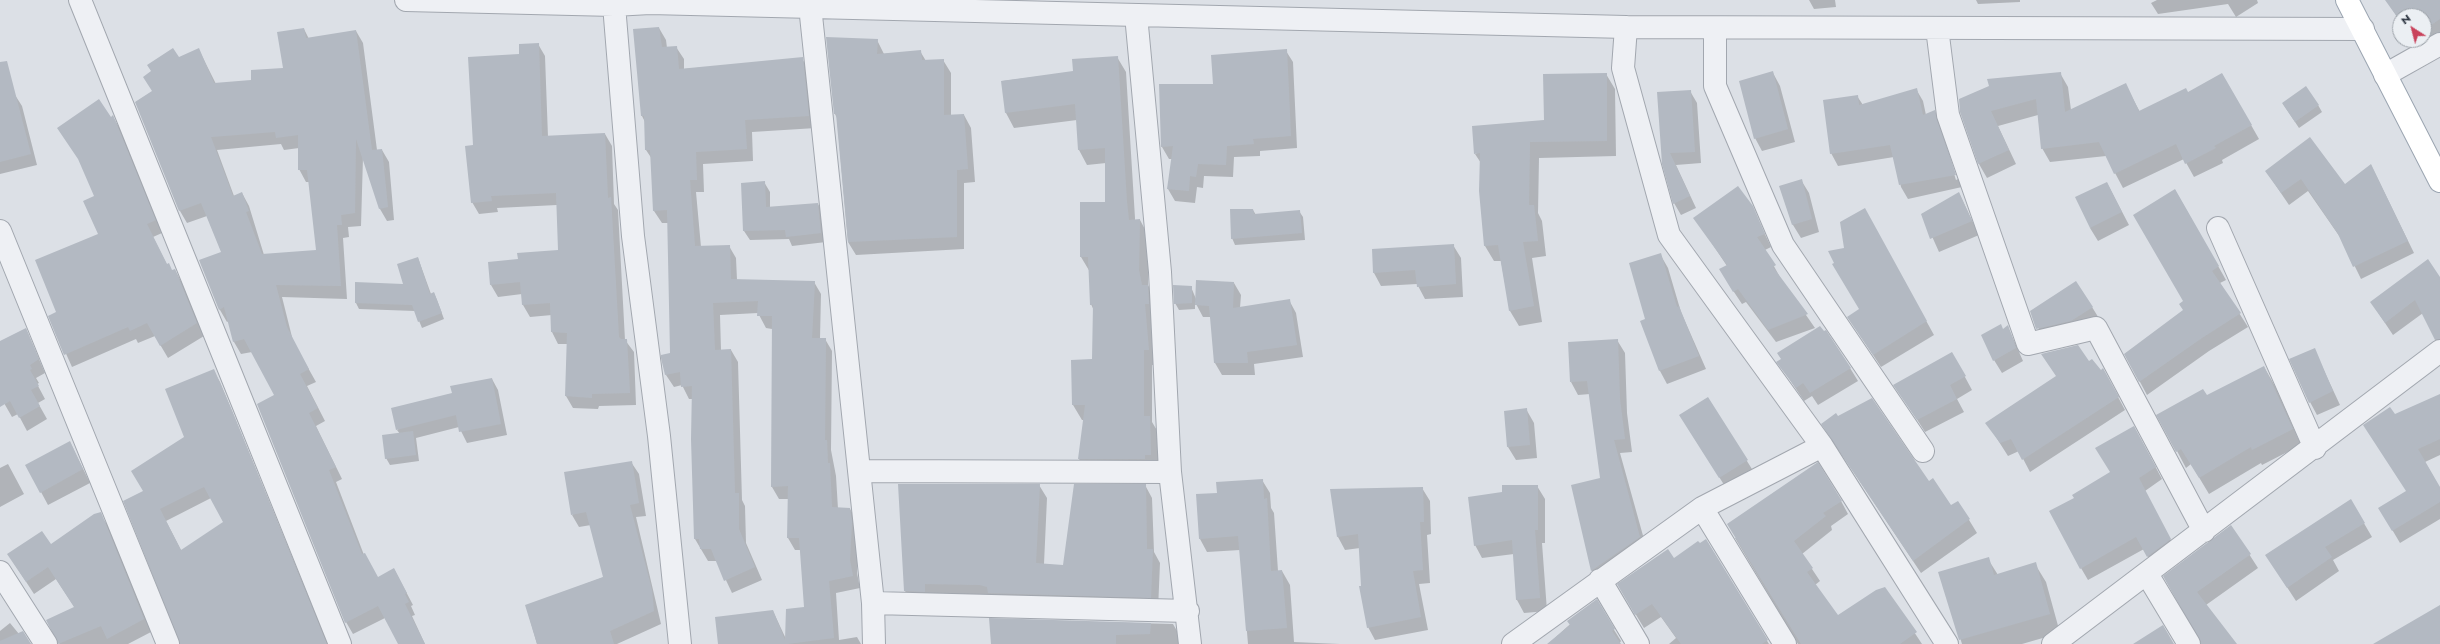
<!DOCTYPE html>
<html>
<head>
<meta charset="utf-8">
<style>
	body { margin:0 }
	#map { position:relative; width:2440px; height:644px; overflow:hidden; background:#dce0e6; font-family:Jost,sans-serif }
	canvas { display:block }
	.north { position:absolute; left:2392px; top:8px; width:40px; height:40px; box-sizing:border-box; background:#ebeff3; border:1px solid #9ca2a9; border-radius:50%; rotate:324deg; font-size:11px; font-weight:700; line-height:16px; text-align:center; color:#262e3b }
	.north::after { content:''; display:block; margin:auto; width:14px; height:18px; background:#c9425b; clip-path:polygon(50% 0,100% 100%,50% 72%,0 100%) }
</style>
</head>
<body>
<div id="map">
<canvas width="2440" height="644"></canvas>
<div class="north">N</div>
</div>
<script>
const ctx = document.querySelector('canvas').getContext('2d');
ctx.lineJoin = 'round';
function paint(path, color) {
  ctx.fillStyle = color;
  ctx.fill(path, 'evenodd');
}
function toPath(rows) {
  const path = new Path2D();
  for (const r of rows) {
    path.moveTo(r[0], r[1]);
    for (let i = 2; i < r.length; i += 2) path.lineTo(r[i], r[i + 1]);
  }
  return path;
}
function trace(path, color, width, dash) {
  ctx.strokeStyle = color;
  ctx.lineWidth = width;
  ctx.lineCap = dash ? 'butt' : 'round';
  ctx.setLineDash(dash || []);
  ctx.stroke(path);
}
const shadow = toPath([
	[1809,0,1835,0,1836,7,1814,9],
	[1976,0,2020,0,2020,2,1978,4],
	[2157,0,2257,0,2258,3,2236,17,2228,4,2158,14,2151,3],
	[2386,0,2440,0,2440,34,2419,49,2413,40,2424,40,2424,16,2400,16,2400,21],
	[659,28,666,40,667,48,676,47,684,59,684,69,802,59,810,71,816,128,752,132,753,161,703,164,704,192,696,192,701,247,729,246,736,258,737,280,814,282,821,294,820,339,825,339,832,351,831,450,836,476,838,509,850,509,857,521,857,573,860,588,836,593,839,640,857,637,861,644,719,644,773,611,786,639,806,607,801,550,795,550,788,538,789,499,779,499,772,487,772,329,766,328,758,313,720,315,721,350,731,350,738,362,742,500,745,506,746,543,762,580,732,593,717,561,708,561,695,539,693,399,689,399,682,385,674,387,666,375,671,354,668,223,662,223,654,211,652,159,646,150,645,122,642,116,634,30],
	[304,29,309,39,356,31,363,43,377,150,382,150,389,162,394,220,387,221,380,209,363,157,361,226,348,227,349,237,343,238,347,299,282,297,293,341,316,382,307,386,325,421,316,426,342,479,336,482,364,555,378,578,394,569,413,605,411,606,415,615,412,616,425,644,399,644,385,618,353,634,346,622,276,395,252,352,241,354,234,342,229,321,227,322,220,310,200,261,222,253,207,216,187,223,180,211,136,102,153,91,179,59,199,50,216,84,253,81,284,69],
	[281,144,284,150,299,148,299,169,306,182,309,182,317,251,264,255,249,206,242,193,234,196,217,150],
	[827,38,877,40,884,54,920,51,926,61,943,60,951,73,951,115,964,115,971,128,975,182,964,183,964,249,856,255,848,242,837,118,835,114],
	[538,44,545,56,548,137,605,134,612,146,614,204,618,210,625,340,634,352,636,405,599,406,598,409,573,408,566,396,568,344,558,344,552,332,552,315,530,317,523,305,522,294,498,297,491,285,489,263,519,260,559,251,557,205,497,208,498,212,479,214,472,202,474,146,521,55],
	[1286,51,1293,62,1297,148,1260,151,1260,156,1234,157,1233,177,1204,176,1203,188,1197,187,1195,203,1175,201,1168,189,1172,159,1169,159,1162,147,1160,85,1214,85],
	[1117,57,1126,72,1135,218,1135,221,1140,220,1148,235,1148,285,1156,301,1157,365,1152,365,1152,422,1158,432,1159,469,1087,474,1079,459,1084,420,1082,420,1073,405,1072,360,1093,360,1094,311,1091,304,1090,272,1081,257,1106,203,1106,163,1087,165,1079,150,1077,120,1014,128,1006,113,1002,81,1074,72],
	[1773,73,1780,86,1795,142,1762,151,1755,138],
	[2060,73,2068,87,2071,110,2125,84,2140,112,2188,94,2222,74,2259,139,2222,160,2223,163,2194,177,2184,159,2123,188,2106,156,2050,162,2042,148,2038,115,1998,126,2016,164,1987,178,1979,164,1961,112],
	[1606,74,1615,89,1616,156,1539,158,1538,213,1542,221,1546,256,1532,258,1542,322,1519,326,1510,311,1501,261,1494,261,1485,246,1481,163,1475,154,1545,121],
	[0,83,15,95,22,106,37,165,0,174],
	[1916,89,1923,101,1926,115,1934,111,1941,123,1962,187,1908,199,1901,187,1894,157,1838,166,1831,153,1857,96,1863,105],
	[1938,123,1940,123,1958,179,1956,180],
	[1690,91,1697,103,1701,163,1676,165,1696,208,1681,215,1674,203,1663,164],
	[2283,104,2318,105,2322,112,2299,128],
	[113,117,120,129,162,233,153,237,167,265,172,271,175,270,182,283,204,336,168,358,155,336,138,343,136,339,72,367,49,316,57,313,100,235,96,196,111,118],
	[2371,165,2414,253,2361,279,2342,240,2308,191,2289,205,2266,171,2345,186],
	[1801,180,1809,193,1819,232,1801,238,1793,225,1781,187],
	[764,182,770,192,770,208,818,204,823,213,826,242,792,246,789,239,750,240,744,231],
	[2107,183,2129,225,2098,241,2090,228],
	[2175,190,2226,280,2220,283,2248,327,2209,351,2147,395,2125,354,2184,311],
	[1959,193,1979,235,1939,252,1922,214],
	[1752,207,1771,247,1765,250,1781,279,1815,328,1776,342,1746,302,1742,304,1728,283,1727,266,1695,218],
	[1253,210,1256,215,1299,211,1303,217,1305,240,1235,245,1232,238],
	[1872,223,1934,335,1881,367,1848,317,1860,310,1845,249],
	[1453,245,1461,258,1463,297,1425,299,1417,284,1381,286,1374,273,1373,250],
	[1660,254,1668,268,1681,312,1706,369,1667,384,1660,371,1641,321,1646,320],
	[418,258,431,294,434,293,437,300,444,319,422,328,415,311,359,309,356,303,405,285],
	[2440,279,2440,347,2423,313,2393,335,2371,302],
	[1234,283,1241,295,1240,308,1289,300,1296,313,1303,357,1254,364,1255,375,1222,375,1215,363,1211,317,1203,317,1195,302,1195,309,1179,310,1175,303,1191,287,1196,299],
	[2092,307,2100,320,2045,342,2031,312],
	[2008,327,2023,361,2002,373,1994,360,2003,330],
	[26,329,45,373,36,378,39,383,37,384,45,399,38,403,47,419,27,431,18,414,12,417,0,396,0,342],
	[1617,340,1625,353,1627,413,1632,452,1620,453,1647,550,1600,584,1592,571,1572,486,1602,479,1590,394,1578,395,1571,382],
	[2314,349,2340,405,2317,415,2310,402],
	[1952,353,1972,390,1957,399,1964,412,1925,432,1895,385],
	[2043,354,2089,362,2110,382,2125,410,2030,472,2019,451,2008,456,1987,423,2057,377],
	[1778,362,1850,368,1858,381,1818,405,1812,396,1804,401],
	[2264,367,2275,386,2301,445,2262,465,2261,463,2209,494,2191,464,2186,468,2158,415,2207,397],
	[213,370,220,382,328,644,180,644,144,491,186,438],
	[211,498,224,523,182,552,166,521],
	[492,379,498,390,507,435,467,443,459,427,416,438,419,461,390,465,386,458,400,434,397,430,453,394],
	[1708,398,1755,474,1728,491,1688,428],
	[2440,405,2440,455,2425,462,2440,488,2440,519,2400,543,2387,521,2407,492,2395,415],
	[1526,409,1534,423,1537,458,1516,460,1508,447],
	[1838,418,1929,482,1951,507,1958,502,1977,533,1921,573,1830,437],
	[2141,440,2162,479,2145,491,2177,552,2155,569,2144,549,2088,580,2081,568,2075,499,2111,472],
	[70,442,90,483,48,505,41,492],
	[631,462,639,474,646,516,636,517,661,624,617,644,537,644,526,606,604,577,591,525,579,527,572,515],
	[8,464,24,494,0,507,0,468],
	[1262,480,1270,493,1271,508,1274,513,1278,571,1282,571,1290,585,1294,642,1340,644,1248,644,1240,550,1207,552,1200,539,1218,494],
	[1039,485,1047,498,1044,564,1064,566,1145,485,1152,498,1154,552,1160,563,1158,610,913,604,905,591],
	[1537,486,1545,499,1545,543,1542,543,1547,611,1524,613,1517,600,1514,554,1482,558,1475,545,1503,493],
	[1422,488,1430,501,1431,534,1427,535,1430,583,1419,584,1428,630,1375,640,1368,627,1360,548,1345,550,1338,537,1331,490],
	[1841,501,1848,514,1831,526,1832,530,1802,554,1820,581,1815,585,1838,616,1885,588,1922,644,1798,644,1735,538],
	[2351,501,2372,537,2333,560,2339,571,2296,601,2266,555],
	[100,514,108,526,151,632,128,644,59,644,75,608,56,579,34,594,8,554,50,546],
	[2231,526,2258,568,2206,605,2235,644,2202,644,2164,577],
	[1706,540,1769,644,1669,644,1676,638,1661,617,1644,628,1618,585,1674,560],
	[1988,559,1998,575,2035,564,2046,582,2060,633,2022,644,1962,644,1940,573],
	[1596,601,1621,641,1619,644,1548,644],
	[990,619,1173,624,1181,638,1181,644,992,644],
	[10,623,19,634,31,644,0,644,0,631]
]);
const building = toPath([
	[2385,0,2440,0,2440,19,2424,30,2424,16,2400,16,2400,21],
	[659,27,662,47,677,46,679,69,803,57,809,116,745,120,747,149,696,152,697,180,690,180,695,246,730,245,731,279,815,281,812,338,826,338,825,440,827,440,828,463,830,463,832,507,850,508,852,522,850,560,853,576,829,581,834,638,787,644,718,644,715,617,773,610,785,640,786,609,804,607,799,538,787,538,788,486,771,487,772,316,757,316,758,301,713,303,715,350,731,349,735,493,739,493,739,529,755,567,724,581,711,549,700,549,699,539,694,539,691,439,692,386,681,387,680,372,665,375,661,358,661,355,670,353,667,210,653,211,650,150,645,150,644,116,641,116,633,29],
	[304,28,306,38,356,30,372,150,382,149,388,207,379,209,356,139,355,213,341,215,342,225,337,225,341,286,276,285,287,327,309,369,300,374,318,408,309,413,336,467,329,470,362,554,365,553,378,577,394,568,407,593,405,594,409,602,405,604,425,644,398,644,378,606,345,623,257,404,274,395,244,339,233,342,224,307,219,310,199,260,221,252,201,203,179,211,135,102,152,91,143,77,151,71,147,65,173,48,179,57,199,48,214,83,251,80,251,70,283,68,277,32],
	[275,132,276,138,298,135,298,170,307,170,316,250,262,254,246,212,249,211,242,192,233,196,211,137],
	[826,37,878,39,877,54,921,50,922,60,944,59,944,115,964,114,968,169,957,170,957,237,848,242,836,114,834,114],
	[539,43,542,136,605,133,608,198,611,197,619,337,621,339,627,339,630,393,592,394,592,398,565,396,567,333,551,332,550,303,522,305,520,282,490,285,488,262,518,259,517,253,558,250,556,193,491,196,492,201,471,203,465,146,473,145,468,57,519,54,519,44],
	[1287,49,1291,136,1253,139,1254,144,1227,146,1226,165,1198,164,1196,177,1190,176,1189,191,1167,189,1173,146,1161,147,1159,84,1213,84,1211,55],
	[1118,56,1127,202,1129,220,1140,219,1139,270,1142,285,1148,285,1149,304,1145,304,1149,350,1144,350,1144,416,1150,416,1151,455,1145,455,1145,459,1078,459,1085,405,1072,405,1071,360,1092,359,1093,305,1090,305,1088,257,1080,257,1080,202,1105,202,1105,148,1078,150,1075,104,1005,113,1001,81,1073,71,1072,59],
	[7,61,31,154,0,162,0,62],
	[1773,71,1788,129,1754,139,1739,81],
	[2061,72,2065,112,2126,83,2139,111,2186,88,2188,92,2222,73,2252,125,2214,146,2216,148,2185,164,2176,144,2114,174,2099,142,2041,149,2036,99,1991,111,2009,150,1978,164,1960,112,1959,99,1989,86,1987,79],
	[1607,73,1607,141,1530,142,1529,205,1534,205,1538,241,1523,242,1534,306,1509,311,1498,245,1484,246,1479,191,1480,153,1474,154,1472,126,1544,120,1543,74],
	[2306,86,2319,105,2295,122,2282,103],
	[1917,88,1923,115,1935,110,1956,175,1899,185,1890,145,1830,154,1823,100,1858,95,1859,105],
	[1691,90,1695,152,1670,153,1690,196,1673,204,1662,164,1657,92],
	[99,99,111,117,113,115,156,220,147,224,167,264,169,263,172,270,175,269,197,323,160,346,147,323,130,331,128,327,64,355,48,316,56,312,35,260,98,234,83,201,94,196,78,159,57,128],
	[2310,137,2345,184,2371,164,2408,241,2353,267,2338,234,2301,179,2281,193,2265,171],
	[1802,179,1812,219,1792,225,1779,186],
	[765,181,766,207,818,203,821,233,786,237,785,230,743,231,741,183],
	[2107,182,2122,212,2090,228,2075,197],
	[1738,186,1753,206,1765,234,1757,237,1776,265,1773,267,1808,314,1768,330,1738,289,1733,292,1719,269,1727,265,1693,218],
	[2175,189,2219,266,2212,271,2241,313,2202,338,2139,382,2124,354,2183,310,2179,304,2183,301,2133,215],
	[1959,192,1972,221,1930,239,1921,214],
	[1865,208,1927,321,1873,355,1847,317,1859,309,1832,264,1834,263,1828,251,1844,248,1840,222],
	[1230,209,1253,209,1254,214,1300,210,1302,233,1231,239],
	[1454,244,1456,284,1417,287,1415,270,1373,273,1372,249],
	[1661,253,1677,307,1679,306,1699,356,1659,371,1640,321,1645,319,1629,263],
	[418,257,430,294,434,292,442,313,418,322,412,305,355,303,355,282,403,284,397,264],
	[2428,259,2440,277,2440,339,2435,340,2415,300,2385,323,2370,302],
	[1196,280,1234,282,1233,308,1290,299,1297,345,1247,352,1248,363,1214,363,1209,306,1195,305],
	[2076,281,2093,307,2071,321,2036,329,2030,311],
	[1173,285,1192,286,1192,303,1174,304],
	[2001,324,2003,329,2008,325,2016,348,1993,361,1981,335],
	[1820,326,1824,331,1826,330,1851,368,1810,393,1803,383,1796,388,1776,362,1781,359,1777,353],
	[26,328,39,359,30,365,32,369,30,370,39,386,31,390,40,406,19,418,10,401,0,407,0,341],
	[1618,339,1620,399,1625,439,1614,440,1640,537,1591,571,1571,485,1600,478,1587,381,1570,382,1568,342],
	[2078,345,2089,361,2092,359,2101,370,2103,368,2119,397,2022,460,2011,439,2000,443,1985,423,2056,376,2041,354],
	[2315,348,2333,391,2309,403,2289,359],
	[1952,352,1966,376,1950,385,1957,399,1917,420,1893,385],
	[2264,366,2293,429,2252,450,2251,447,2199,478,2181,449,2176,452,2156,415,2203,389,2207,395],
	[214,369,231,408,327,644,180,644,123,501,143,491,131,471,184,437,165,389],
	[204,487,223,522,181,550,160,509],
	[492,378,501,424,459,432,456,415,396,430,391,408,452,393,450,386],
	[2440,394,2440,439,2418,449,2440,487,2440,502,2392,531,2378,508,2406,491,2363,425,2390,407,2395,414],
	[1708,397,1748,460,1719,478,1679,415],
	[1872,398,1929,481,1933,478,1951,505,1958,501,1970,519,1913,561,1821,424,1836,413,1838,416],
	[1527,408,1530,445,1507,447,1504,411],
	[2134,426,2156,467,2139,478,2171,539,2147,557,2136,537,2080,569,2049,511,2074,498,2072,495,2110,472,2095,448],
	[413,431,416,455,385,459,382,435],
	[70,441,83,469,40,493,25,465],
	[632,461,639,503,630,505,652,590,654,611,610,631,614,644,537,644,525,605,603,577,586,512,571,515,564,472],
	[1818,462,1842,501,1823,513,1826,516,1794,541,1813,568,1807,572,1838,615,1876,590,1885,587,1917,632,1900,644,1801,644,1727,524],
	[1263,479,1264,499,1267,498,1271,571,1282,570,1287,628,1246,631,1238,536,1199,539,1196,494,1217,493,1216,482],
	[898,484,1040,484,1036,563,1063,565,1074,484,1146,484,1147,549,1153,549,1151,598,988,593,987,587,980,585,925,584,925,592,904,591],
	[1502,485,1538,485,1538,530,1535,530,1540,598,1516,600,1512,540,1474,546,1468,497,1502,492],
	[1423,487,1424,522,1420,522,1423,570,1413,571,1421,617,1367,628,1359,586,1361,586,1358,534,1337,537,1330,489],
	[2351,499,2365,523,2325,547,2332,557,2287,588,2265,555],
	[101,512,144,619,107,639,101,626,58,644,46,620,74,607,48,567,26,582,7,554,42,531,51,544,94,514],
	[2231,525,2251,554,2197,592,2237,644,2201,644,2163,576],
	[1706,539,1768,640,1762,644,1681,644,1652,604,1635,615,1617,584,1668,549,1674,558,1698,541,1700,543],
	[1989,557,1994,575,2036,562,2050,614,1959,640,1938,572],
	[1597,599,1615,629,1612,631,1621,644,1547,644,1570,625,1567,621],
	[2440,605,2440,644,2373,644],
	[989,618,1151,623,1150,634,1116,635,1116,644,991,644],
	[2163,625,2174,644,2133,644],
	[23,631,31,644,0,644,0,641]
]);
const minor = toPath([
	[80,0,340,644],
	[406,0,614,5,650,3,1626,27,2363,29],
	[614,5,633,236,659,436,680,644],
	[810,6,873,603,874,644],
	[1136,15,1160,272,1170,472,1190,644],
	[1626,27,1623,68,1669,235,1822,446,1947,644],
	[1715,28,1715,86,1783,245,1923,451],
	[1937,28,1948,115,2028,344,2096,328,2204,531],
	[2385,75,2440,44],
	[2218,228,2315,448],
	[0,231,168,644],
	[859,471,1170,472],
	[1702,508,1785,644],
	[0,572,46,644],
	[2147,574,2189,644],
	[1600,580,1638,644],
	[873,603,1188,611],
	[1513,644,1702,508,1822,446],
	[2053,644,2440,351]
]);
const major = toPath([
	[2347,0,2440,181]
]);
paint(shadow, '#0003');
paint(building, '#b3b9c2');
trace(minor, '#a2a7af', 24);
trace(major, '#9ba5b1', 24);
trace(minor, '#eef0f4', 22);
trace(major, '#fff', 22);
</script>
</body>
</html>
